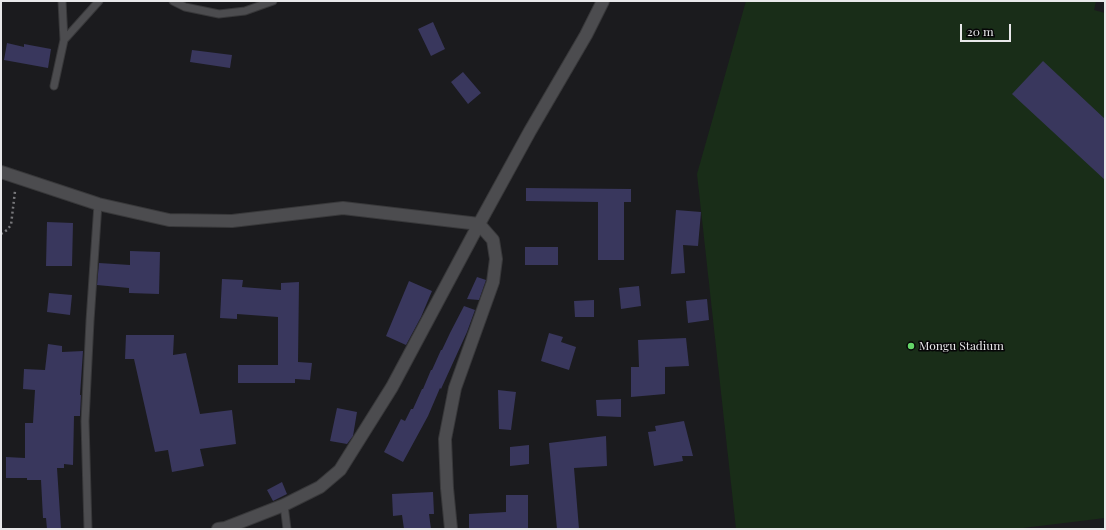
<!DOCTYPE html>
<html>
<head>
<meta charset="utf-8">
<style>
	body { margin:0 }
	#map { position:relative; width:1106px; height:530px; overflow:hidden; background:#1b1b1e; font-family:"Playfair Display",serif }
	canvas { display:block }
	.frame { position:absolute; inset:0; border:2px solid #e8e8ea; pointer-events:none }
	.scale { position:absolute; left:960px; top:24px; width:51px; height:18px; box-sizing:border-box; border:2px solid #e8e8ea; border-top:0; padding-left:5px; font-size:12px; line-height:14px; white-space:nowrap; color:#e8e8ea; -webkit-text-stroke:3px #060607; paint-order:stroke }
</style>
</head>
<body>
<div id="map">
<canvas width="1106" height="530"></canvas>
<div class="frame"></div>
<div class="scale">20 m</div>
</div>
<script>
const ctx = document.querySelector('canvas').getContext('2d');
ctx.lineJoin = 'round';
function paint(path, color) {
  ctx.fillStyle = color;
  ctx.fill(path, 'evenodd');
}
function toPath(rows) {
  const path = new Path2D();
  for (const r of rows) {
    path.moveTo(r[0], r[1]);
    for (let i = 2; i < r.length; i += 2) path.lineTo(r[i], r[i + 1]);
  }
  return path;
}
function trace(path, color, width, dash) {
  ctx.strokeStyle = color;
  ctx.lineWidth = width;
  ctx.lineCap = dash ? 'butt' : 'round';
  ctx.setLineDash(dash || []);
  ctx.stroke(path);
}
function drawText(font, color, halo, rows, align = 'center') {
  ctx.font = font + ' "Playfair Display",serif';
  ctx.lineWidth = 3;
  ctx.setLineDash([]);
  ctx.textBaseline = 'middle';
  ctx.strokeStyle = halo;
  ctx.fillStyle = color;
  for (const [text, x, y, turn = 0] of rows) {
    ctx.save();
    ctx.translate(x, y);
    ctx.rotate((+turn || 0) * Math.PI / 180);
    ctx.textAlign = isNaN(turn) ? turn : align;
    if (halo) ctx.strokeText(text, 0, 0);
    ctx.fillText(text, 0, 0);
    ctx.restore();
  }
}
const green = toPath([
	[746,1,1096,1,1094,10,1105,13,1105,518,1015,529,736,529,697,174]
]);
const building = toPath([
	[433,22,445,49,431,56,418,29],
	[7,43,24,47,24,44,51,49,48,68,4,60],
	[192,50,232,55,230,68,190,62],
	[1043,61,1105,119,1105,180,1012,94],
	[463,72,481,93,468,104,451,82],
	[526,188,631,189,631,202,624,202,624,260,598,260,598,202,526,201],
	[676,210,701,212,698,246,683,245,685,273,671,274],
	[47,222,73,223,72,266,46,266],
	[525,247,558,247,558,265,525,265],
	[130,251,160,252,159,294,129,293,129,288,97,285,99,263,130,265],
	[477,277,486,280,479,300,467,299],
	[222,279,243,280,242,287,281,290,281,283,299,282,298,362,312,363,310,380,295,379,295,383,238,383,238,365,278,365,278,317,237,314,237,319,220,318],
	[409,281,432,291,421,317,406,345,386,336],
	[639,286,641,306,621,309,619,288],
	[49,293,72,295,70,315,47,312],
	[707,299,709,320,688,323,686,301],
	[594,300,594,317,575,317,574,301],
	[464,306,475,310,467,332,441,389,440,388,428,416,403,462,384,452,401,419,405,421,411,409,413,409,422,389,423,389,431,370,432,370,441,350,442,350,450,333],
	[549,333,563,337,561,342,576,347,569,370,541,361],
	[126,335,174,335,173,355,186,353,200,414,232,410,236,444,200,449,204,466,172,472,168,450,155,452,134,359,125,359],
	[686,338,689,366,665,367,665,394,631,397,631,367,639,367,638,340],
	[48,344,62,346,62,352,83,351,80,395,81,395,80,416,74,416,73,465,64,464,64,468,57,468,61,529,47,529,46,518,43,518,41,480,27,480,27,478,6,478,6,457,25,458,25,423,33,423,35,390,23,389,24,369,45,370],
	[498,390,516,392,511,430,499,429],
	[621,399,621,417,597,416,596,400],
	[337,408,357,412,353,436,347,444,330,441],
	[684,421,693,456,682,456,683,461,654,466,648,432,656,431,655,426],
	[606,436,607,466,574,468,579,529,557,529,549,443],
	[529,445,529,464,510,466,510,447],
	[282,482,287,494,273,501,267,490],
	[433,492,434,514,429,514,431,529,404,529,402,515,393,516,392,494],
	[506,495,528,495,528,528,485,528,485,529,469,529,469,514,506,512]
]);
const path = toPath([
	[1,234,7,230,11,225,15,191]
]);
const lane = toPath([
	[173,1,185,7,219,14,245,11,273,1],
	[64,40,99,1],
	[54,86,64,40,62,1],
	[284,505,287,529],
	[88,529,85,421,90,321,98,204]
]);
const street = toPath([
	[1,172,98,204,169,220,232,221,343,208,479,224,493,240,496,259,493,282,455,388,445,439,447,488,451,529],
	[218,529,225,528,284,505,320,487,340,470,392,387,479,224,530,131,586,35,603,1]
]);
const markers = [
	[911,346,4,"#64d468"]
];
const poiNames = [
	["Mongu Stadium",919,346]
];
paint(green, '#192d18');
paint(building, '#39375d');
trace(lane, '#38383a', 9);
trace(street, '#38383a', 14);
trace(path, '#78787b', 2.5, [2, 3]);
trace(lane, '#4c4c4f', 7);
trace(street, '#4c4c4f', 12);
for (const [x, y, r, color] of markers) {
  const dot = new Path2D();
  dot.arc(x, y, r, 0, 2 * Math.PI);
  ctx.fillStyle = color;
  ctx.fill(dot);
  trace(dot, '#060607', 1.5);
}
drawText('12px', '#e8e8ea', '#060607', poiNames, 'left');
</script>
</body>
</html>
